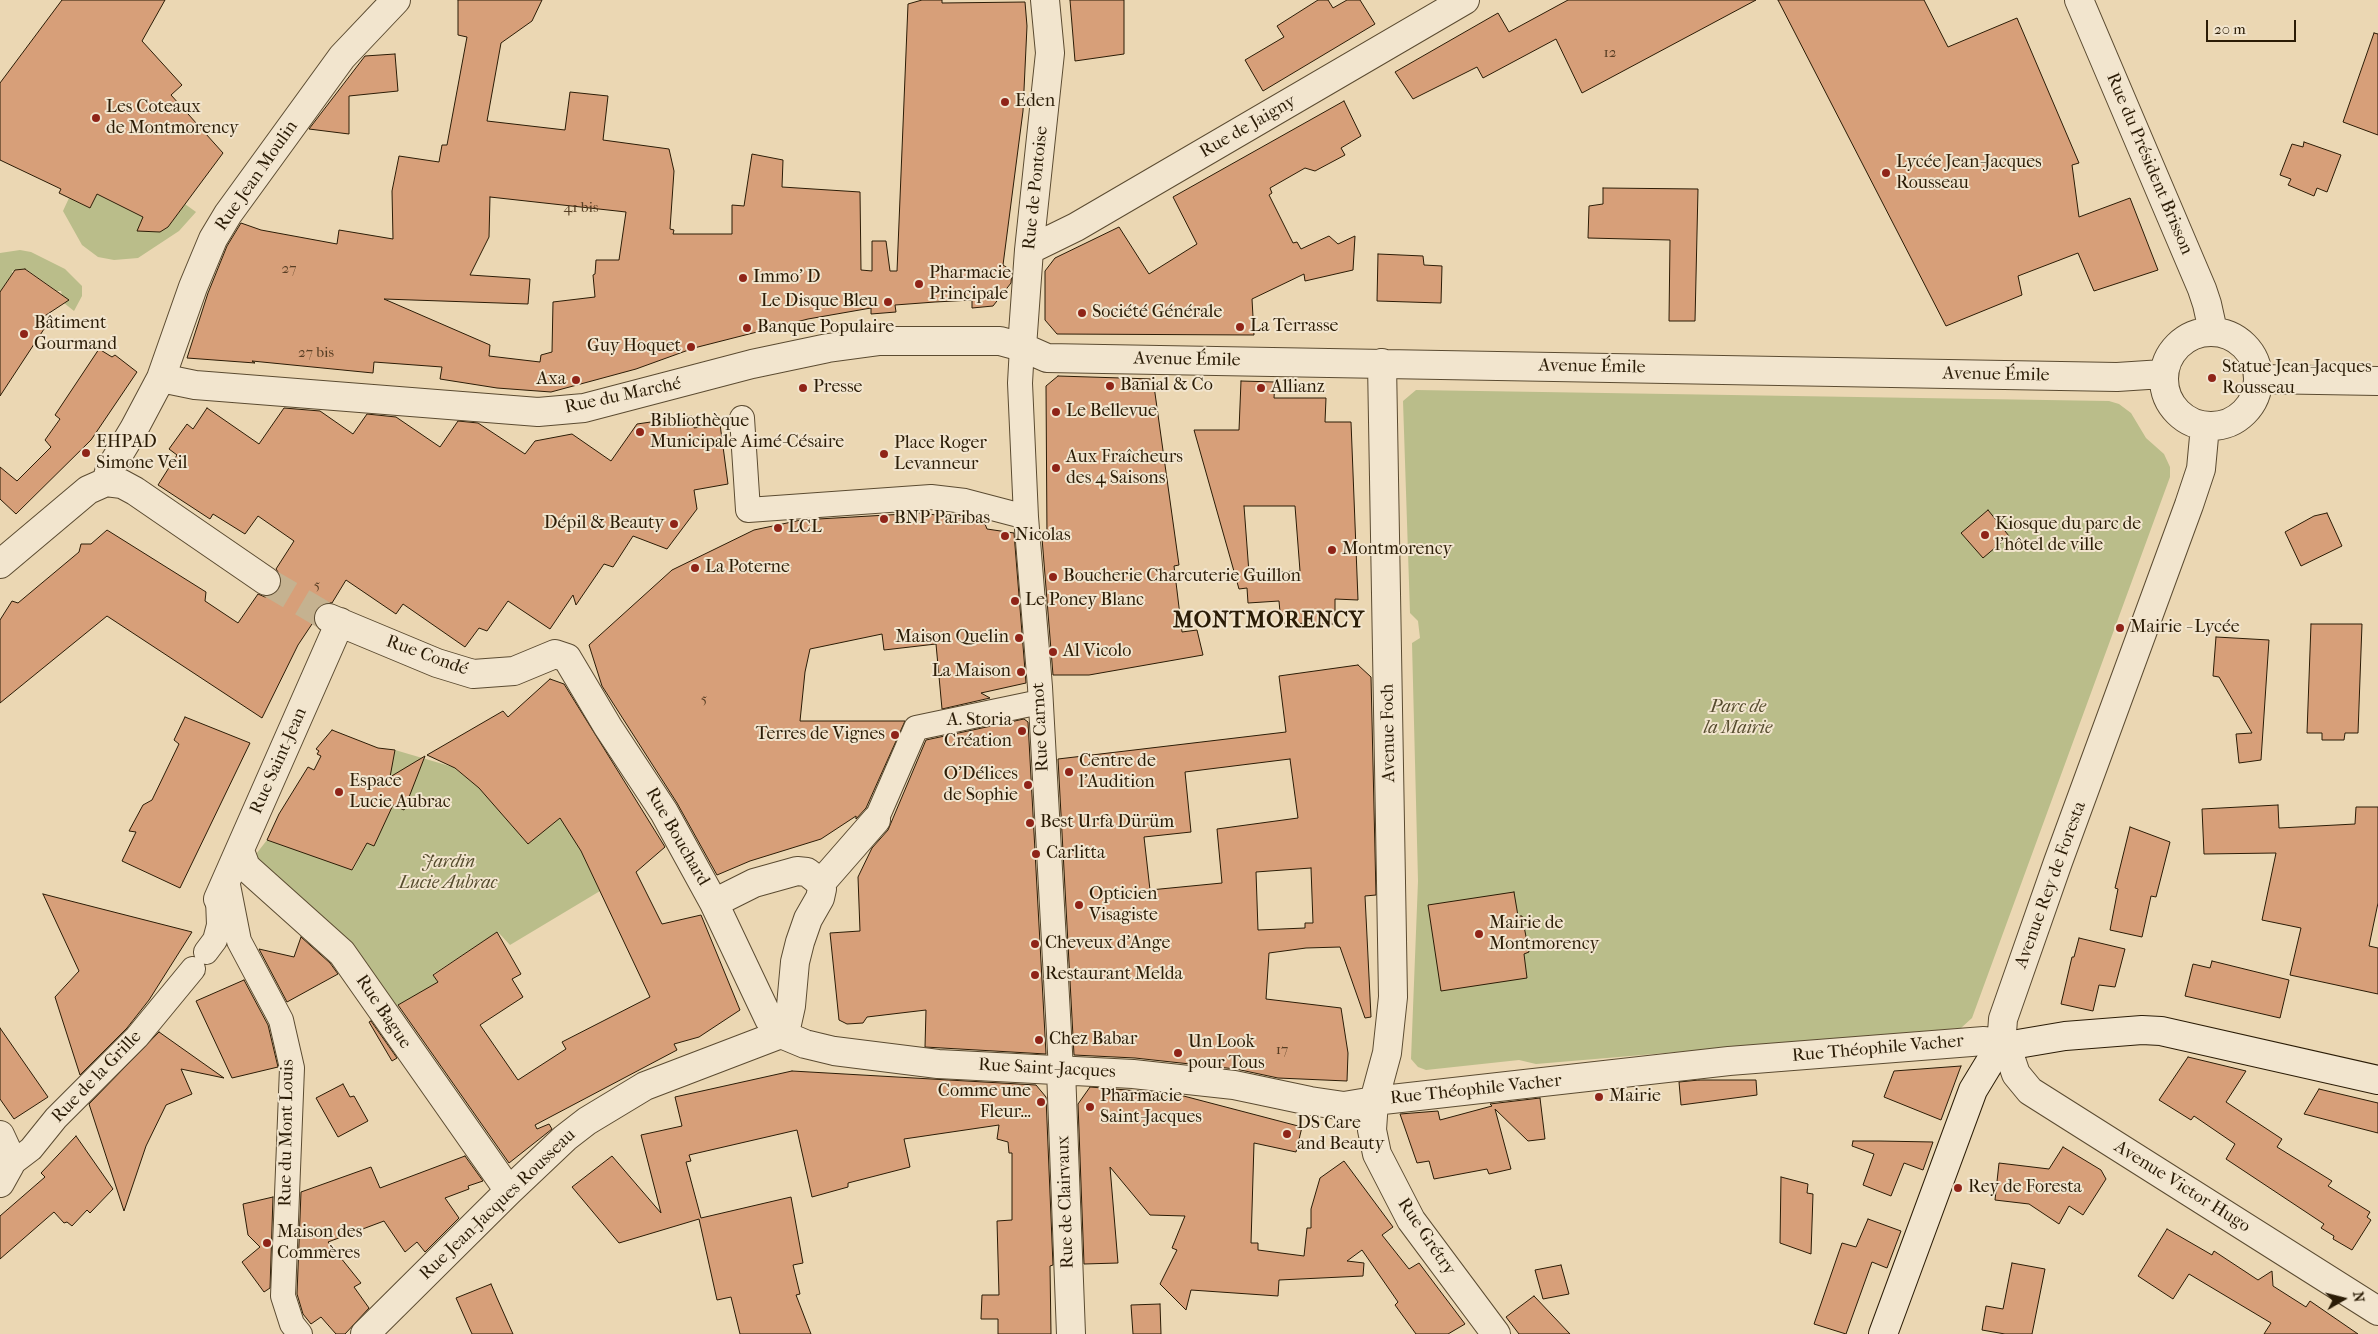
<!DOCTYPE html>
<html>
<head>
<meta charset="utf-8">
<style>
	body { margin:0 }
	#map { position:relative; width:2378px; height:1334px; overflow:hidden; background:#ebd7b3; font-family:"IM FELL French Canon",serif }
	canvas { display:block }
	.north { position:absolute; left:2318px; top:1274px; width:50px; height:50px; -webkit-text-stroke:4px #f2e5ce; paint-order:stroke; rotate:82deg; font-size:14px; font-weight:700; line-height:20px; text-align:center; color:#2b1c06 }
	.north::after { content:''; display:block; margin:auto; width:18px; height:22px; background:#2b1c06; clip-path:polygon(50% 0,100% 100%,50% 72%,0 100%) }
	.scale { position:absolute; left:2206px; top:20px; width:90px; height:22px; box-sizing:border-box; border:2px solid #2b1c06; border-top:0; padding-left:6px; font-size:15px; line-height:18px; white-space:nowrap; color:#2b1c06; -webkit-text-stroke:4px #f2e5ce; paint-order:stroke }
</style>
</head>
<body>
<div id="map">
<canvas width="2378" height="1334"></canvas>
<div class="north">N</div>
<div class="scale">20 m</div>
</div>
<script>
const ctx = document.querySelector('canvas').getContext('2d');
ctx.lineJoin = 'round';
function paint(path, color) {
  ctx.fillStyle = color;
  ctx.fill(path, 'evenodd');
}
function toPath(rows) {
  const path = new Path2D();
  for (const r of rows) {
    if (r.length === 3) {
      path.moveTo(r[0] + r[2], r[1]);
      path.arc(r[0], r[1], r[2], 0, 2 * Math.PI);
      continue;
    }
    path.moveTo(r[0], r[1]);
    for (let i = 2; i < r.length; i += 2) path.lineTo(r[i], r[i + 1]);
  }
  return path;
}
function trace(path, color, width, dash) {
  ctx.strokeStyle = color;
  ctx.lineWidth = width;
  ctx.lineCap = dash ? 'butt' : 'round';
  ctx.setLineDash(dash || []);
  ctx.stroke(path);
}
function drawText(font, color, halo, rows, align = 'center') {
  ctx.font = font + ' "IM FELL French Canon",serif';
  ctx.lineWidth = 4;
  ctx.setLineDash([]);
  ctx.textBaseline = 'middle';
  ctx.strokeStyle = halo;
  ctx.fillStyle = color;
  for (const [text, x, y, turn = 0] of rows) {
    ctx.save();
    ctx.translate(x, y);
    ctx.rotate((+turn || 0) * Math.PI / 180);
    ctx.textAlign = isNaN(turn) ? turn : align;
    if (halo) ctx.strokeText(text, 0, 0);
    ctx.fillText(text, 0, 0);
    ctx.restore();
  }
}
const green = toPath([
	[97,194,143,217,139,227,150,232,159,232,168,227,185,204,196,212,179,231,138,258,114,260,98,257,82,245,63,211,69,198,90,208],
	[20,250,31,252,65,269,82,286,82,296,74,311,64,303,61,291,57,291,26,269,12,271,12,274,0,292,0,253],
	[1416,390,2109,401,2119,404,2131,413,2146,438,2164,454,2170,467,2170,477,1972,1018,1961,1028,1536,1064,1519,1060,1426,1070,1418,1067,1411,1059,1418,881,1412,643,1420,638,1418,621,1410,613,1403,401],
	[541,744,581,851,600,891,510,945,498,932,433,974,439,983,393,1008,246,867,267,840,353,870,367,843,374,845,390,804,404,810,411,793,393,777,386,775,393,761,395,750,453,767,477,786,486,778,496,807,528,844,554,822]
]);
const building = toPath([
	[62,0,165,0,142,41,182,85,171,95,223,153,168,227,160,232,137,231,143,217,97,194,90,208,59,193,61,189,0,160,0,83,62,0],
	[458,0,542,0,532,21,501,43,487,121,565,130,570,92,608,96,603,140,669,149,674,171,670,229,674,230,673,234,732,234,732,205,744,206,752,154,783,160,782,187,860,192,861,270,872,271,872,241,886,241,890,271,897,271,908,4,922,0,942,0,942,3,1025,2,1027,26,1023,111,1003,265,1012,271,1011,283,993,306,972,308,972,300,935,302,895,305,896,312,871,314,871,308,808,319,694,348,636,369,551,392,497,388,440,379,442,367,374,362,373,373,252,361,255,363,187,358,208,293,227,246,241,223,261,230,337,244,339,230,393,239,392,191,399,156,439,162,442,145,447,145,467,37,458,35,458,0],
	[490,197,626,212,619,260,596,260,595,274,593,275,595,297,553,302,552,352,541,355,540,362,489,356,490,345,384,299,528,304,530,279,470,275,489,237,490,197],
	[1070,0,1124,0,1124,54,1075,61,1070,0],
	[1318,0,1328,0,1333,8,1347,0,1360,0,1375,24,1263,91,1245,60,1284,37,1277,26,1318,0],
	[1568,0,1756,0,1582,93,1556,39,1483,78,1477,67,1413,99,1395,72,1498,13,1509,32,1568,0],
	[1778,0,1924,0,1948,47,2017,18,2079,163,2072,165,2079,217,2130,198,2158,270,2094,291,2078,253,2018,276,2022,295,1946,326,1778,0],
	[2374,33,2378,34,2378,135,2343,122,2374,33],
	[395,54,398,91,349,96,349,134,309,129,365,56,395,54],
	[1344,101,1361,136,1341,148,1345,155,1315,171,1305,168,1270,188,1272,193,1269,195,1293,243,1297,242,1301,249,1329,236,1338,244,1355,236,1353,270,1305,281,1304,274,1252,299,1254,335,1057,334,1045,320,1045,271,1055,258,1119,227,1149,274,1197,244,1173,197,1344,101],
	[2304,142,2341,155,2327,192,2317,188,2314,196,2288,185,2291,179,2280,175,2292,144,2303,147,2304,142],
	[1603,188,1698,189,1695,321,1669,321,1670,240,1588,238,1589,206,1603,204,1603,188],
	[1378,254,1423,256,1424,265,1442,266,1441,303,1377,301,1378,254],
	[25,269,69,300,37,321,46,326,0,396,0,292,15,270,25,269],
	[99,349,112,357,115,355,137,372,91,440,16,514,0,499,0,467,17,481,51,447,45,440,60,419,55,415,99,349],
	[1058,376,1153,379,1179,565,1174,566,1182,632,1197,630,1203,655,1089,675,1053,675,1042,538,1047,539,1046,386,1058,376],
	[1241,381,1275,382,1274,398,1326,398,1325,422,1351,422,1358,600,1335,599,1335,624,1281,623,1279,601,1248,603,1247,588,1239,589,1194,430,1239,430,1241,381],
	[1244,506,1295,506,1300,571,1249,573,1244,506],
	[207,408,259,444,284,408,320,411,353,434,367,414,396,417,440,447,458,421,478,423,525,454,535,441,572,434,611,461,637,424,692,416,694,428,720,424,728,484,694,490,697,509,667,549,633,536,613,567,604,564,576,605,573,595,550,629,508,601,487,631,479,628,465,647,403,604,396,614,346,580,332,603,326,602,315,612,314,621,298,645,262,718,107,616,0,703,0,620,12,601,18,603,79,552,81,544,91,544,107,530,206,592,205,601,238,623,258,594,265,597,272,595,279,590,282,582,280,575,276,569,294,541,258,516,245,534,213,514,210,519,158,485,177,455,169,449,187,424,193,429,207,408],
	[1988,510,2009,536,1983,558,1961,533,1988,510],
	[922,513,964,519,985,524,987,529,1014,533,1026,683,981,693,990,698,942,709,936,644,884,650,882,634,810,649,805,672,800,721,905,721,866,808,856,819,856,816,821,839,750,861,717,875,677,803,602,686,589,645,672,570,754,530,801,520,922,513],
	[2327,513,2342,546,2301,566,2285,532,2314,516,2327,513],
	[2311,624,2362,624,2358,733,2345,733,2344,740,2322,740,2322,733,2307,733,2311,624],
	[2216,637,2269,640,2261,760,2239,763,2236,734,2252,733,2219,677,2213,676,2216,637],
	[1358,665,1371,677,1376,895,1365,896,1371,1017,1365,1018,1340,947,1306,948,1269,953,1266,999,1341,1008,1348,1053,1347,1081,1278,1078,1236,1069,1135,1058,1074,1055,1058,759,1286,732,1279,676,1358,665],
	[1290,759,1298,818,1217,829,1222,883,1150,890,1144,837,1191,832,1185,772,1290,759],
	[1311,868,1313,923,1305,923,1305,928,1258,930,1256,872,1311,868],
	[550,679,564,684,665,847,636,872,662,924,701,915,740,1010,699,1037,674,1044,677,1050,535,1125,537,1129,549,1124,552,1129,509,1163,398,1005,438,982,433,975,497,932,521,974,512,979,523,997,480,1025,518,1080,566,1049,562,1042,650,997,581,851,560,818,528,844,479,788,455,768,427,755,503,711,508,717,550,679],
	[185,717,250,743,180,888,122,861,136,832,129,831,143,805,152,800,179,744,174,740,185,717],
	[1024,719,1028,722,1046,1054,925,1047,926,1010,867,1017,863,1023,847,1024,839,1020,830,933,860,931,858,877,872,848,888,830,926,740,1024,719],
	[332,730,378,748,395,750,390,777,425,756,404,810,393,805,374,846,367,843,352,870,267,840,279,814,308,767,314,770,321,756,317,754,319,751,316,749,332,730],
	[2278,805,2279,828,2355,824,2356,807,2378,807,2378,903,2369,946,2378,948,2378,994,2290,975,2301,928,2262,920,2276,853,2204,854,2202,809,2278,805],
	[2130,827,2170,842,2156,897,2151,896,2142,937,2110,930,2118,889,2115,888,2130,827],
	[1514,892,1518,916,1522,916,1529,952,1524,954,1527,978,1441,991,1428,905,1514,892],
	[43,894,192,932,149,1000,127,1028,80,1075,55,997,79,971,43,894],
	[301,937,330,963,338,974,287,1002,259,949,294,957,301,937],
	[2079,938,2125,949,2115,987,2099,985,2093,1011,2061,1004,2072,957,2074,957,2079,938],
	[2212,961,2289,980,2280,1018,2185,996,2193,964,2210,968,2212,961],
	[244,980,268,1025,278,1067,232,1078,196,1001,244,980],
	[371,1021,397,1058,392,1061,369,1022,371,1021],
	[0,1028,48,1097,14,1119,0,1099,0,1028],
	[159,1032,224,1078,181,1069,192,1094,166,1105,146,1146,124,1211,89,1104,159,1032],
	[2188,1057,2246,1071,2226,1102,2282,1139,2277,1147,2332,1181,2328,1186,2370,1212,2367,1217,2371,1220,2352,1250,2333,1239,2334,1236,2321,1228,2324,1224,2226,1159,2235,1144,2194,1116,2191,1120,2159,1100,2188,1057],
	[1961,1066,1941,1120,1884,1097,1894,1071,1961,1066],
	[792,1071,1036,1085,1046,1097,1053,1265,1050,1266,1051,1334,998,1334,998,1319,981,1319,982,1295,999,1295,997,1221,1012,1220,1012,1153,1009,1153,1008,1142,997,1139,999,1125,904,1139,910,1167,848,1183,848,1187,812,1197,797,1130,689,1155,691,1161,686,1162,701,1218,791,1197,803,1263,793,1265,800,1294,796,1295,811,1334,740,1334,731,1297,717,1300,699,1219,619,1243,572,1187,612,1156,661,1213,641,1135,682,1126,675,1097,792,1071],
	[1699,1080,1756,1080,1757,1095,1681,1105,1679,1082,1699,1080],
	[343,1084,350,1097,354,1096,368,1121,338,1137,316,1098,343,1084],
	[1090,1087,1176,1094,1302,1127,1296,1152,1254,1143,1251,1243,1258,1243,1258,1250,1304,1256,1307,1228,1311,1228,1311,1209,1320,1178,1344,1161,1393,1227,1382,1235,1409,1269,1419,1263,1465,1324,1448,1334,1416,1334,1395,1305,1398,1302,1362,1250,1347,1261,1364,1263,1363,1276,1279,1280,1278,1296,1191,1290,1186,1310,1160,1284,1177,1250,1172,1248,1185,1216,1150,1215,1110,1167,1118,1263,1084,1264,1078,1104,1090,1087],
	[2319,1089,2378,1103,2378,1133,2304,1114,2319,1089],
	[1540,1098,1545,1139,1528,1141,1495,1109,1511,1169,1489,1174,1487,1169,1434,1179,1429,1161,1417,1163,1400,1114,1438,1111,1440,1120,1492,1106,1490,1104,1540,1098],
	[76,1136,113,1189,90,1213,87,1210,72,1226,67,1222,64,1223,54,1212,0,1259,0,1216,45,1177,41,1173,76,1136],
	[1853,1141,1879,1141,1933,1142,1923,1170,1904,1163,1891,1196,1863,1185,1874,1154,1852,1146,1853,1141],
	[2063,1147,2101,1170,2106,1179,2083,1215,2069,1206,2059,1224,2029,1204,1995,1200,1999,1163,2049,1169,2063,1147],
	[465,1156,483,1181,468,1186,469,1189,445,1198,459,1218,425,1252,417,1242,405,1252,384,1221,328,1242,361,1283,354,1287,369,1308,345,1334,336,1334,321,1317,311,1324,303,1314,297,1294,301,1192,371,1167,380,1188,465,1156],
	[1781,1177,1808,1184,1807,1193,1813,1194,1811,1254,1780,1243,1781,1177],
	[273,1197,270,1288,264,1292,242,1262,260,1247,248,1235,243,1204,273,1197],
	[1868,1219,1901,1231,1887,1268,1872,1262,1846,1334,1814,1324,1842,1243,1856,1247,1868,1219],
	[2167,1229,2212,1255,2214,1251,2258,1280,2272,1271,2273,1286,2306,1307,2310,1301,2358,1334,2264,1334,2271,1323,2189,1274,2173,1299,2138,1276,2167,1229],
	[2012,1263,2045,1269,2032,1334,2005,1334,1982,1330,1986,1306,2003,1309,2012,1263],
	[1561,1265,1569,1294,1543,1299,1535,1270,1561,1265],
	[491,1284,497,1298,513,1334,472,1334,456,1298,491,1284],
	[1534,1296,1570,1334,1519,1334,1506,1317,1534,1296],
	[1160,1304,1161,1334,1133,1334,1131,1305,1160,1304]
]);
const minorTunnel = toPath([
	[266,581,329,618]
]);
const pedestrian = toPath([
	[1022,347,1020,383,1026,517,1040,687,1061,1070],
	[742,418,748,510,931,497,965,501,1026,517],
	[876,820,916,728,1040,702],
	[227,880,239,941,281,1020,292,1068,283,1296,292,1324,300,1334],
	[206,952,215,940,219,925,218,899],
	[10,1165,31,1149,56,1118,137,1037,193,969]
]);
const minor = toPath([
	[2079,0,2202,289,2207,304,2213,331],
	[1029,250,1076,227,1465,0],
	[2211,379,47],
	[1022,347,1029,250,1050,53,1045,0],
	[1382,363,1393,997,1387,1053,1374,1101,1372,1130,1377,1154,1411,1220,1496,1334],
	[161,378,195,385,538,412,584,408,752,364,828,348,880,341,1000,341,1022,347,1047,358,2117,377,2163,374],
	[2259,379,2378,381],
	[2205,426,2201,469,2189,505,2058,862,2003,1019,2002,1033,2016,1074,2030,1091,2378,1311],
	[106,482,122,484,135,491,266,581],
	[0,564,88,490,106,482,110,469,134,429,161,378,193,287,213,239,228,214,342,57,396,0],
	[329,618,437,663,473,674,514,671,555,654,567,658,608,727,664,812,714,903,769,1019,781,1034,805,1044,834,1051,938,1064,1133,1074,1234,1085,1310,1101,1344,1106,1374,1101,1729,1061,1984,1041,2006,1046],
	[240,851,246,867,342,953,509,1191],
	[821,883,876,820],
	[218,899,340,622],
	[714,903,754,883,797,871,807,872,821,883,822,889,820,898,808,919,800,942,795,962,791,1006,787,1024,781,1034],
	[1061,1070,1071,1334],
	[0,1135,7,1150,10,1165,0,1183],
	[365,1334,509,1191,565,1138,587,1121,645,1086,781,1034]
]);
const secondary = toPath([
	[1883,1334,1973,1090,1993,1057,2006,1046,2065,1036,2142,1030,2161,1031,2378,1080]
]);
const markers = [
	[1005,102,5,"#8f2418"],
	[96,118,5,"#8f2418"],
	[1886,173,5,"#8f2418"],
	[743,278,5,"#8f2418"],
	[919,284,5,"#8f2418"],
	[888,302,5,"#8f2418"],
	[1082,313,5,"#8f2418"],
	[1240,327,5,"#8f2418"],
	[747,328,5,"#8f2418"],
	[24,334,5,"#8f2418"],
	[691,347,5,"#8f2418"],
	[2212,378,5,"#8f2418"],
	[576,380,5,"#8f2418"],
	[1110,386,5,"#8f2418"],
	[803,388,5,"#8f2418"],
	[1261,388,5,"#8f2418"],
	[1056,412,5,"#8f2418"],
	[640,432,5,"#8f2418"],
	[86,453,5,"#8f2418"],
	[884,454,5,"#8f2418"],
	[1056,468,5,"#8f2418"],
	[884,519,5,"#8f2418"],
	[674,524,5,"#8f2418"],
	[778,528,5,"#8f2418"],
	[1985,535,5,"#8f2418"],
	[1005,536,5,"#8f2418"],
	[1332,550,5,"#8f2418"],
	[695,568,5,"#8f2418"],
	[1053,577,5,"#8f2418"],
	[1015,601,5,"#8f2418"],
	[2120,628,5,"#8f2418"],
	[1019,638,5,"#8f2418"],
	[1053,652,5,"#8f2418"],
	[1021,672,5,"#8f2418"],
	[1022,731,5,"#8f2418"],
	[895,735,5,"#8f2418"],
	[1069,772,5,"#8f2418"],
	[1028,785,5,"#8f2418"],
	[339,792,5,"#8f2418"],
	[1030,823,5,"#8f2418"],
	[1036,854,5,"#8f2418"],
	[1079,905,5,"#8f2418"],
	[1479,934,5,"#8f2418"],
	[1035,944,5,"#8f2418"],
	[1035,975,5,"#8f2418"],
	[1039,1040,5,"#8f2418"],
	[1178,1053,5,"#8f2418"],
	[1599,1097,5,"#8f2418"],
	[1041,1102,5,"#8f2418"],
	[1090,1107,5,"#8f2418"],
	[1287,1134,5,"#8f2418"],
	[1958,1188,5,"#8f2418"],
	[267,1243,5,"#8f2418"]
];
const numberNames = [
	["12",1610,53],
	["41 bis",581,208],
	["27",289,269],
	["27 bis",316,353],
	["5",317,585],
	["5",704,699],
	["17",1282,1050]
];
const poiNames = [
	["Eden",1015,102],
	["Les Coteaux",106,108],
	["de Montmorency",106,129],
	["Lycée Jean-Jacques",1896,163],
	["Rousseau",1896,184],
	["Pharmacie",929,274],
	["Principale",929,295],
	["Immo' D",753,278],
	["Le Disque Bleu",878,302,"right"],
	["Société Générale",1092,313],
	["Bâtiment",34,324],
	["Gourmand",34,345],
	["La Terrasse",1250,327],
	["Banque Populaire",757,328],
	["Guy Hoquet",681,347,"right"],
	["Statue Jean-Jacques",2222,368],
	["Rousseau",2222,389],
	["Axa",566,380,"right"],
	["Banial & Co",1120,386],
	["Presse",813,388],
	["Allianz",1271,388],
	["Le Bellevue",1066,412],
	["Bibliothèque",650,422],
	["Municipale Aimé-Césaire",650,443],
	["EHPAD",96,443],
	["Simone Veil",96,464],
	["Place Roger",894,444],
	["Levanneur",894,465],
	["Aux Fraîcheurs",1066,458],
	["des 4 Saisons",1066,479],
	["BNP Paribas",894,519],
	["Dépil & Beauty",664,524,"right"],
	["Kiosque du parc de",1995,525],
	["l'hôtel de ville",1995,546],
	["LCL",788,528],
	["Nicolas",1015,536],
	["Montmorency",1342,550],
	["La Poterne",705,568],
	["Boucherie Charcuterie Guillon",1063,577],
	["Le Poney Blanc",1025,601],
	["Mairie - Lycée",2130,628],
	["Maison Quelin",1009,638,"right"],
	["Al Vicolo",1063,652],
	["La Maison",1011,672,"right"],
	["A. Storia",1012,721,"right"],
	["Création",1012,742,"right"],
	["Terres de Vignes",885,735,"right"],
	["Centre de",1079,762],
	["l'Audition",1079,783],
	["O'Délices",1018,775,"right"],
	["de Sophie",1018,796,"right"],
	["Espace",349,782],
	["Lucie Aubrac",349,803],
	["Best Urfa Dürüm",1040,823],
	["Carlitta",1046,854],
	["Opticien",1089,895],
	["Visagiste",1089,916],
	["Mairie de",1489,924],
	["Montmorency",1489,945],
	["Cheveux d'Ange",1045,944],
	["Restaurant Melda",1045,975],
	["Chez Babar",1049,1040],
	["Un Look",1188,1043],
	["pour Tous",1188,1064],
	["Comme une",1031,1092,"right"],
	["Fleur...",1031,1113,"right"],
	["Pharmacie",1100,1097],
	["Saint-Jacques",1100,1118],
	["Mairie",1609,1097],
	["DS Care",1297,1124],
	["and Beauty",1297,1145],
	["Rey de Foresta",1968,1188],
	["Maison des",277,1233],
	["Commères",277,1254]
];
const streetNames = [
	["Rue de Jaigny",1248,127,-30],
	["Rue du Président Brisson",2149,164,67],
	["Rue Jean Moulin",257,176,-55],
	["Rue de Pontoise",1036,188,-84],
	["Avenue Émile",1187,360,1],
	["Avenue Émile",1592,367,1],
	["Avenue Émile",1996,375,1],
	["Rue du Marché",623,396,-12],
	["Rue Condé",427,656,20],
	["Rue Carnot",1041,727,-93],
	["Avenue Foch",1389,733,-91],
	["Rue Saint-Jean",279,761,-66],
	["Rue Bouchard",677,837,60],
	["Avenue Rey de Foresta",2051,885,-70],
	["Rue Bague",383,1012,56],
	["Rue Théophile Vacher",1878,1049,-5],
	["Rue Saint-Jacques",1047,1069,3],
	["Rue de la Grille",97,1077,-46],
	["Rue Théophile Vacher",1476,1090,-6],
	["Rue du Mont Louis",287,1133,-89],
	["Avenue Victor Hugo",2182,1187,32],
	["Rue de Clairvaux",1066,1202,-92],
	["Rue Jean-Jacques Rousseau",498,1205,-44],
	["Rue Grétry",1426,1237,56]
];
const parkNames = [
	["Parc de",1738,708],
	["la Mairie",1738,729],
	["Jardin",448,863],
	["Lucie Aubrac",448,884]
];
const districtNames = [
	["MONTMORENCY",1269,622]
];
paint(green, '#babd8a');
paint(building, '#d79f79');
trace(building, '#2b1c06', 1);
trace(minorTunnel, '#c5b290', 28, [28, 14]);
trace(pedestrian, '#5b4b31', 26);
trace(minor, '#5b4b31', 30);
trace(secondary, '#2b1c06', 30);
trace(pedestrian, '#f2e5ce', 24);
trace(minor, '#f2e5ce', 28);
trace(secondary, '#f2e5ce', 28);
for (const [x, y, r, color] of markers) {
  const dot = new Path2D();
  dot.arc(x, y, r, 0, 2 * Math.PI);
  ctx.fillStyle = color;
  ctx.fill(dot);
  trace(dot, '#f2e5ce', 2);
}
drawText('15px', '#563d23', null, numberNames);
drawText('18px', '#2b1c06', '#f2e5ce', poiNames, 'left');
drawText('18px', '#2b1c06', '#f2e5ce', streetNames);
drawText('italic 18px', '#564c2e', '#f2e5ce', parkNames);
ctx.letterSpacing = '1px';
drawText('bold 22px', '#2b1c06', '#f2e5ce', districtNames);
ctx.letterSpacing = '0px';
</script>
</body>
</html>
